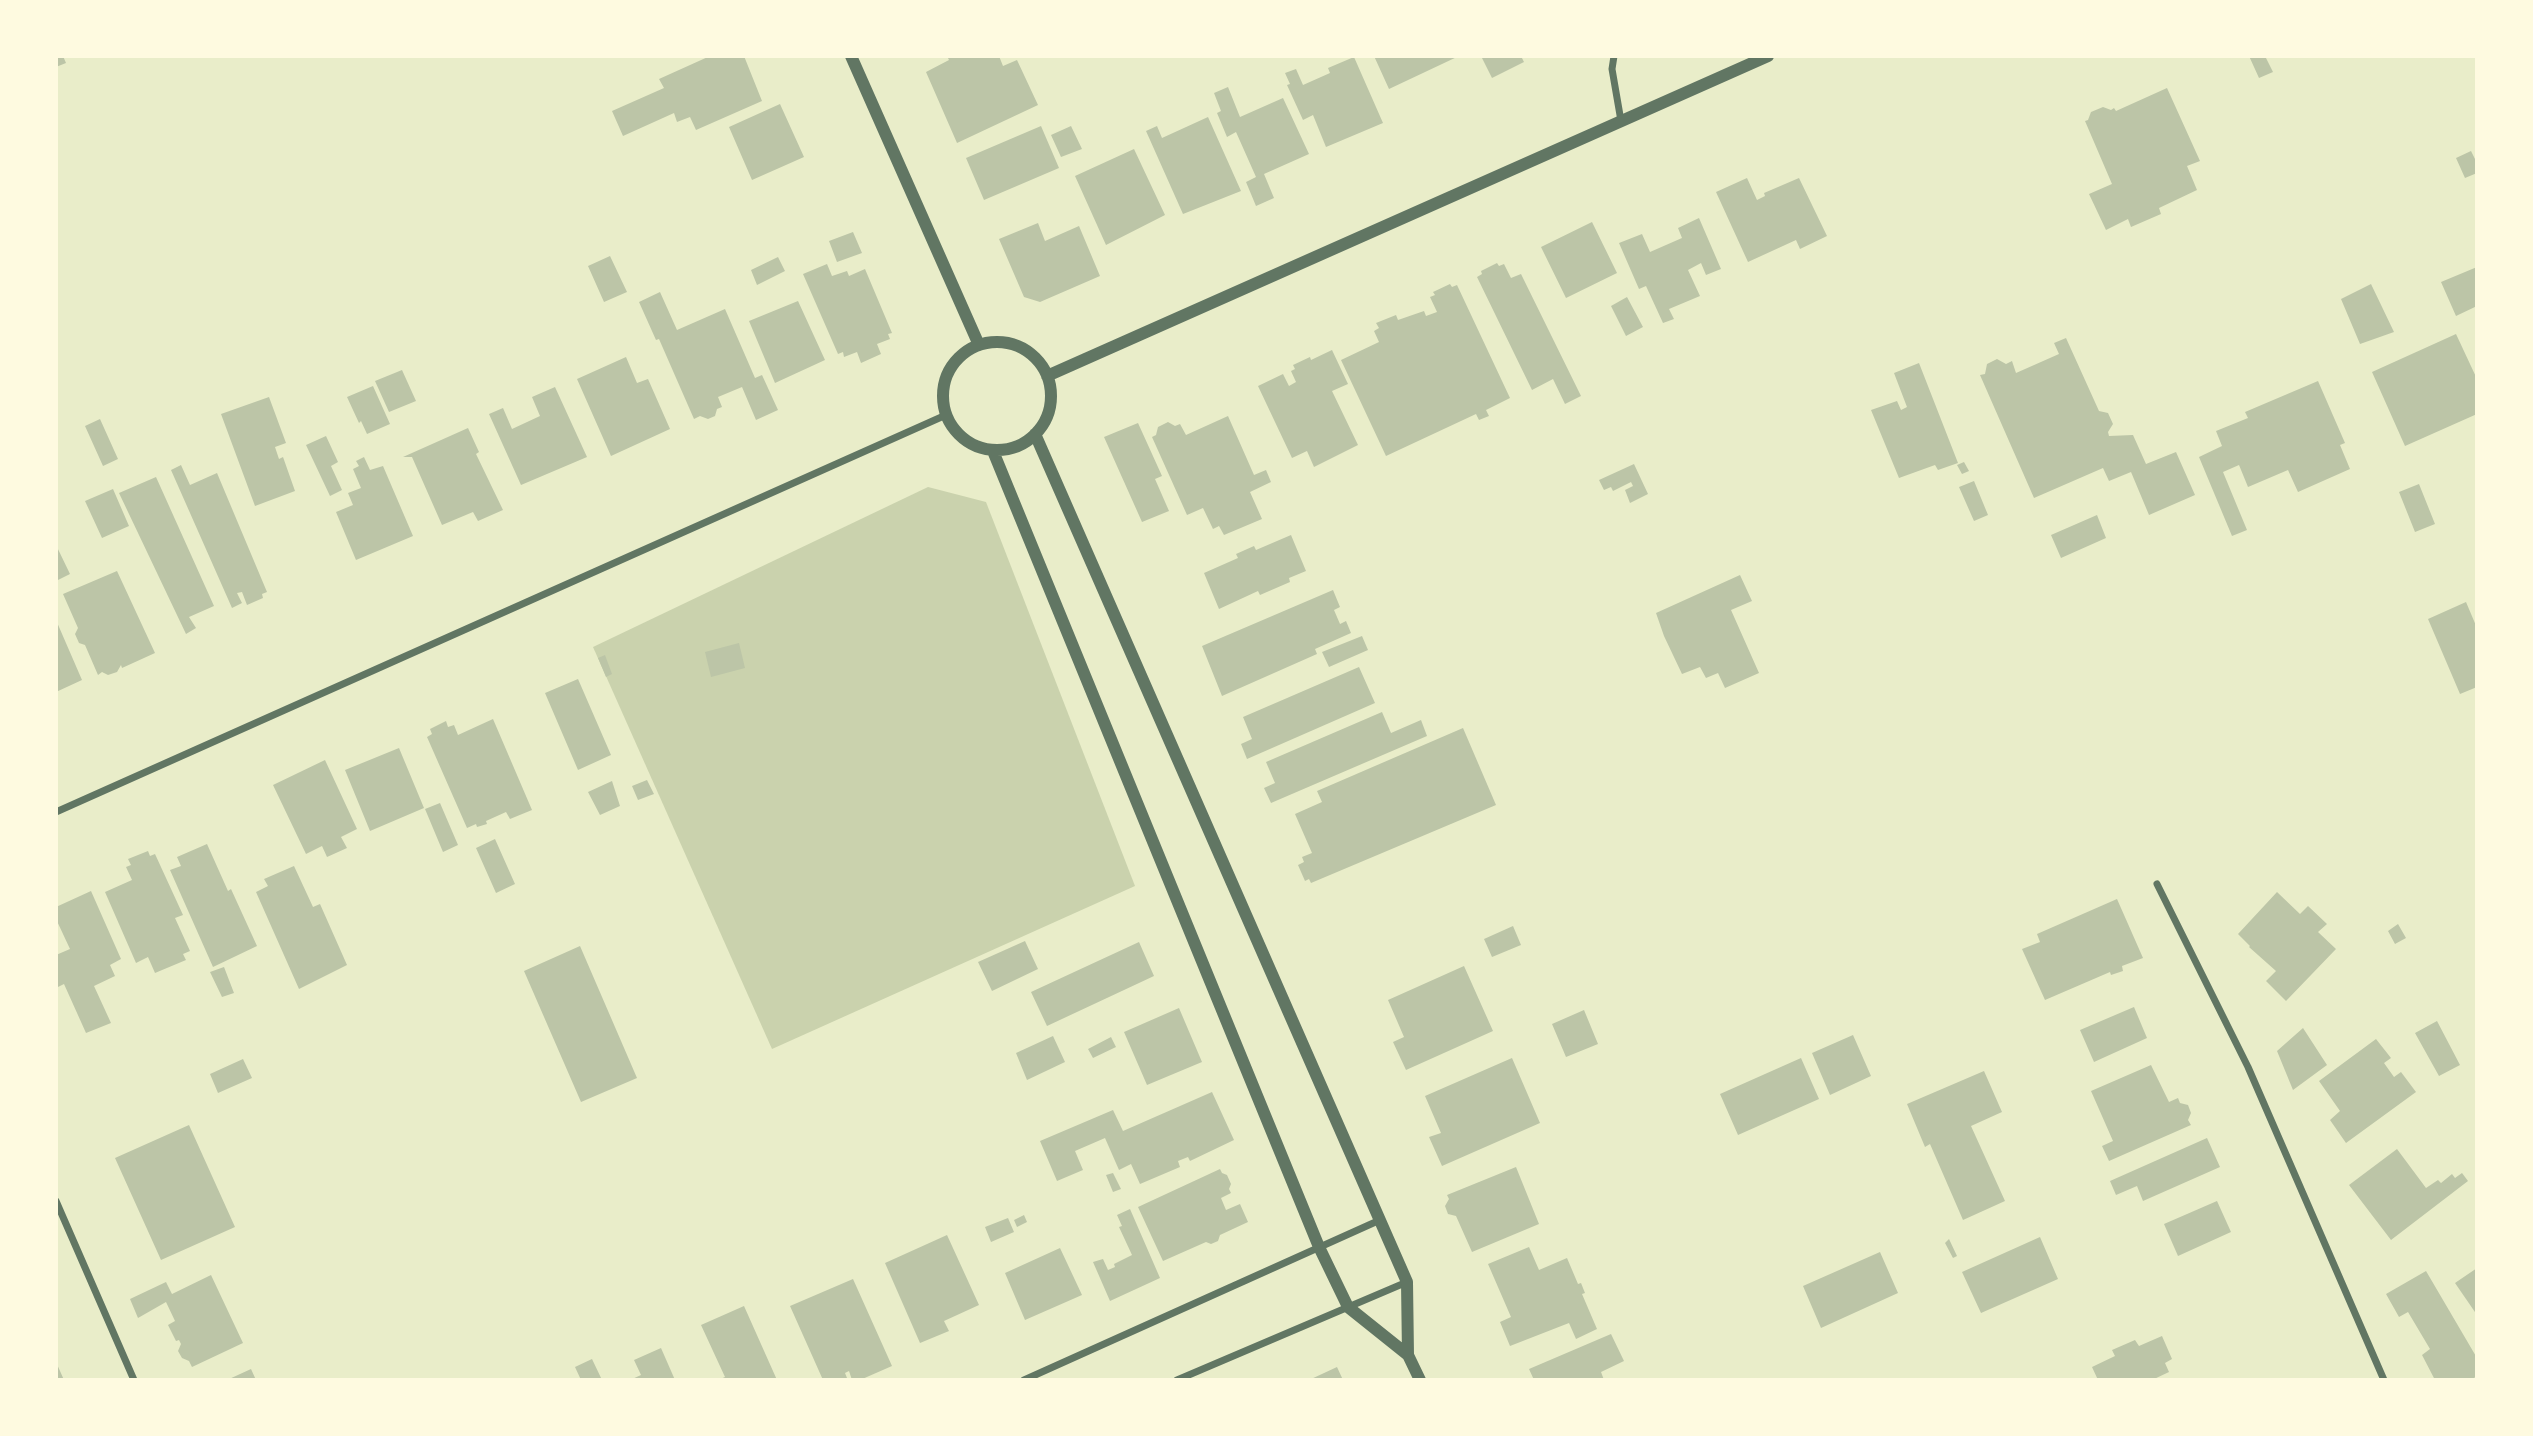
<!DOCTYPE html>
<html>
<head>
<meta charset="utf-8">
<style>
	body { margin:0 }
	#map { position:relative; width:2533px; height:1436px; overflow:hidden; background:#e9edc9; font-family:"Alegreya Sans",sans-serif }
	canvas { display:block }
	.frame { position:absolute; inset:0; border:58px solid #fefae0; pointer-events:none }
</style>
</head>
<body>
<div id="map">
<canvas width="2533" height="1436"></canvas>
<div class="frame"></div>
</div>
<script>
const ctx = document.querySelector('canvas').getContext('2d');
ctx.lineJoin = 'round';
function paint(path, color) {
  ctx.fillStyle = color;
  ctx.fill(path, 'evenodd');
}
function toPath(rows) {
  const path = new Path2D();
  for (const r of rows) {
    if (r.length === 3) {
      path.moveTo(r[0] + r[2], r[1]);
      path.arc(r[0], r[1], r[2], 0, 2 * Math.PI);
      continue;
    }
    path.moveTo(r[0], r[1]);
    for (let i = 2; i < r.length; i += 2) path.lineTo(r[i], r[i + 1]);
  }
  return path;
}
function trace(path, color, width, dash) {
  ctx.strokeStyle = color;
  ctx.lineWidth = width;
  ctx.lineCap = dash ? 'butt' : 'round';
  ctx.setLineDash(dash || []);
  ctx.stroke(path);
}
const green = toPath([
	[928,487,986,502,1135,886,772,1049,593,647]
]);
const building = toPath([
	[56,56,63,56,66,63,56,67],
	[710,56,744,56,762,101,696,130,690,117,677,122,674,113,623,136,612,111,664,88,659,79],
	[947,56,999,56,1003,66,1017,60,1038,105,957,143,926,72,949,60],
	[1374,56,1459,56,1389,89],
	[1481,56,1521,56,1524,62,1492,78],
	[2249,56,2265,56,2273,72,2259,78],
	[1354,57,1383,123,1326,147,1313,115,1303,120,1287,85,1290,84,1285,73,1296,69,1303,85,1330,73,1328,68],
	[1228,87,1240,117,1283,98,1309,154,1264,174,1274,198,1256,206,1246,182,1256,177,1236,132,1227,137,1217,113,1221,111,1214,93],
	[2167,88,2200,161,2187,166,2197,190,2159,208,2161,214,2131,227,2128,219,2106,230,2089,194,2112,184,2085,121,2088,120,2091,112,2103,107,2111,110,2114,108,2116,111],
	[780,104,804,157,752,180,729,127],
	[1208,117,1241,191,1183,214,1146,131,1157,126,1162,138],
	[1041,126,1059,168,984,200,966,158],
	[1071,126,1082,149,1061,157,1051,135],
	[1134,149,1165,215,1106,245,1075,176],
	[2471,151,2477,163,2477,173,2465,178,2456,158],
	[1747,178,1757,200,1765,196,1764,193,1799,178,1827,236,1800,249,1796,240,1748,262,1716,192],
	[1699,218,1721,269,1706,275,1701,263,1688,270,1700,296,1669,309,1674,319,1663,323,1646,286,1639,289,1619,243,1642,234,1650,252,1682,238,1678,228],
	[1592,222,1617,273,1566,298,1541,247],
	[1038,223,1045,241,1079,226,1100,276,1040,302,1024,297,999,239],
	[853,232,862,253,837,262,829,241],
	[610,256,627,292,604,302,588,266],
	[778,257,785,271,757,285,751,270],
	[1497,263,1499,266,1504,264,1511,278,1521,274,1581,396,1565,404,1553,379,1532,390,1477,277,1482,274,1481,271],
	[827,264,832,276,847,271,849,276,865,269,892,333,888,334,890,339,877,344,881,354,861,363,857,352,844,357,843,352,838,354,803,274],
	[2477,267,2477,306,2456,316,2441,282],
	[1450,284,1452,287,1457,285,1510,398,1486,410,1489,416,1479,420,1476,414,1386,456,1341,360,1379,342,1374,331,1379,328,1376,323,1396,315,1398,320,1424,311,1426,316,1437,312,1430,297,1435,295,1433,292],
	[2371,284,2394,332,2360,344,2341,299],
	[660,292,677,330,725,309,755,378,762,375,778,410,756,420,742,387,718,397,722,407,717,409,715,416,708,419,700,416,694,419,659,339,656,340,639,302],
	[1627,297,1643,327,1626,336,1611,306],
	[798,301,825,360,775,383,749,321],
	[2456,334,2477,379,2477,414,2405,446,2372,372],
	[2066,338,2099,411,2108,413,2113,424,2108,432,2109,436,2133,435,2146,464,2176,452,2195,495,2149,515,2131,472,2109,481,2103,468,2034,498,1980,375,1985,374,1987,364,1997,359,2006,364,2012,361,2016,373,2059,354,2054,343],
	[1332,350,1348,384,1332,391,1358,445,1314,467,1307,451,1292,458,1258,386,1283,374,1289,386,1296,382,1291,371,1295,369,1293,365,1310,357,1311,360],
	[626,357,637,383,648,379,670,429,611,456,577,379],
	[1919,363,1958,463,1938,470,1935,465,1899,478,1871,410,1897,401,1901,410,1907,407,1894,373],
	[402,370,416,401,389,412,375,381],
	[2318,381,2345,443,2340,445,2350,469,2298,492,2288,470,2248,487,2239,465,2223,472,2247,530,2232,536,2199,457,2222,446,2216,431,2248,418,2245,412],
	[373,386,390,424,367,434,361,421,359,423,347,397],
	[555,387,587,457,521,485,489,414,503,408,512,429,540,416,532,397],
	[269,397,286,443,275,447,279,459,283,457,295,491,255,506,221,414],
	[1228,416,1254,475,1266,470,1271,482,1250,492,1262,519,1224,535,1219,526,1213,529,1203,508,1187,515,1152,437,1156,435,1158,427,1168,422,1175,426,1180,424,1186,435],
	[100,419,118,459,103,466,85,426],
	[1138,423,1162,476,1155,479,1169,511,1142,522,1104,437],
	[468,428,479,452,476,454,503,510,478,521,473,512,442,525,412,457,403,457],
	[326,436,338,462,331,466,342,490,330,496,306,445],
	[364,457,370,470,383,466,413,536,356,560,336,512,353,505,348,493,361,488,353,469,359,466,356,461],
	[1964,462,1969,471,1962,474,1957,465],
	[1634,464,1648,494,1630,503,1625,490,1633,486,1631,482,1613,491,1611,487,1604,490,1599,480],
	[181,465,190,485,217,473,267,592,262,594,263,598,247,605,242,592,237,593,242,603,232,608,171,470],
	[156,477,214,606,189,617,196,628,186,634,119,493],
	[1974,481,1988,515,1974,521,1959,487],
	[2419,484,2435,524,2415,532,2399,492],
	[113,489,129,526,102,538,85,501],
	[2097,515,2106,538,2061,558,2051,535],
	[1291,535,1306,571,1289,578,1290,582,1260,595,1258,591,1219,609,1204,573,1238,558,1236,554,1254,546,1256,550],
	[56,545,70,574,56,581],
	[117,571,155,653,122,668,121,665,117,672,108,675,102,672,98,675,85,645,79,643,75,634,78,628,63,594],
	[1740,575,1752,601,1731,610,1759,673,1725,688,1718,673,1706,678,1700,667,1682,674,1664,636,1656,613],
	[1333,590,1340,607,1334,610,1340,624,1346,621,1351,633,1315,649,1317,654,1222,696,1202,646],
	[2466,602,2477,628,2477,687,2460,694,2428,619],
	[56,620,82,680,56,692],
	[1362,636,1368,650,1329,667,1322,652],
	[739,643,745,668,711,677,705,652],
	[605,655,612,674,606,677,598,658],
	[1359,667,1375,703,1247,759,1241,744,1252,739,1243,717],
	[578,679,611,755,578,770,545,693],
	[1382,712,1391,733,1421,720,1427,736,1271,803,1264,788,1275,783,1266,762],
	[493,719,532,810,510,819,506,812,486,821,487,824,477,827,476,824,467,828,427,737,432,734,430,729,446,721,448,727,454,725,458,735],
	[1463,728,1496,805,1311,883,1309,879,1305,881,1298,865,1304,862,1302,857,1312,853,1295,814,1322,802,1317,791],
	[399,748,424,808,370,831,345,770],
	[325,760,357,829,341,837,347,848,327,857,322,846,306,854,273,785],
	[647,780,654,794,638,800,632,786],
	[612,781,620,806,600,815,588,792],
	[440,803,458,845,443,852,425,809],
	[495,839,515,884,496,893,476,848],
	[207,844,228,891,231,889,257,946,213,967,170,870,181,866,177,857],
	[148,851,150,856,155,854,183,915,175,918,190,951,183,954,186,960,155,973,148,957,136,963,105,892,132,880,126,867,131,865,128,859],
	[294,866,313,907,320,904,347,965,299,989,256,892,268,886,264,879],
	[91,891,121,959,110,965,115,976,94,986,111,1023,86,1033,64,984,56,988,56,955,70,949,56,919,56,907],
	[2277,892,2300,914,2308,906,2327,924,2318,932,2336,949,2286,1001,2266,981,2276,971,2249,947,2250,946,2238,934],
	[2117,899,2143,958,2122,966,2123,971,2111,975,2110,972,2045,1000,2022,949,2040,942,2037,934],
	[2398,924,2406,938,2395,944,2388,931],
	[1513,926,1521,945,1492,957,1484,939],
	[1025,941,1038,969,992,991,978,962],
	[1139,942,1154,976,1047,1026,1031,992],
	[580,946,637,1078,581,1102,524,971],
	[1464,966,1493,1031,1406,1070,1393,1042,1404,1037,1388,1000],
	[224,967,234,993,222,997,210,972],
	[2134,1007,2147,1038,2094,1062,2080,1030],
	[1179,1008,1202,1062,1147,1085,1124,1032],
	[1584,1010,1598,1044,1566,1057,1552,1024],
	[2437,1021,2460,1065,2439,1076,2415,1033],
	[2303,1028,2327,1065,2293,1090,2277,1051],
	[1853,1035,1871,1076,1830,1095,1812,1053],
	[1053,1036,1065,1062,1027,1080,1016,1053],
	[1111,1037,1116,1047,1093,1058,1088,1049],
	[2376,1039,2391,1058,2384,1063,2394,1077,2401,1072,2416,1092,2346,1143,2330,1120,2340,1111,2319,1081],
	[1512,1058,1540,1123,1442,1166,1429,1137,1441,1133,1425,1096],
	[1801,1058,1819,1099,1738,1135,1720,1094],
	[243,1059,252,1078,218,1093,210,1074],
	[2151,1065,2169,1102,2178,1098,2180,1103,2188,1105,2191,1113,2188,1120,2191,1125,2109,1161,2102,1146,2113,1141,2091,1091],
	[1984,1071,2002,1112,1971,1126,2005,1201,1963,1220,1930,1144,1925,1147,1907,1104],
	[1212,1092,1234,1140,1190,1161,1188,1157,1178,1161,1180,1167,1140,1184,1131,1164,1119,1170,1105,1138,1075,1151,1083,1170,1057,1181,1040,1141,1113,1110,1123,1131],
	[189,1125,235,1227,161,1260,115,1158],
	[2207,1138,2220,1167,2143,1201,2137,1186,2116,1195,2110,1181],
	[2397,1149,2426,1188,2438,1180,2441,1183,2452,1174,2455,1178,2462,1173,2468,1181,2391,1240,2349,1185],
	[1516,1167,1539,1224,1472,1252,1456,1216,1448,1214,1445,1206,1449,1199,1447,1195],
	[1220,1169,1222,1173,1227,1175,1231,1184,1229,1189,1231,1193,1221,1198,1226,1210,1240,1204,1248,1222,1220,1235,1218,1241,1211,1244,1206,1242,1163,1261,1138,1207],
	[1113,1173,1121,1189,1113,1192,1106,1175],
	[2217,1201,2231,1232,2178,1256,2164,1224],
	[1130,1209,1160,1278,1110,1301,1093,1262,1103,1259,1108,1270,1115,1267,1114,1264,1132,1255,1119,1227,1122,1226,1117,1215],
	[1024,1215,1027,1222,1017,1227,1014,1220],
	[1008,1218,1014,1232,991,1242,985,1227],
	[947,1235,979,1305,944,1321,949,1331,920,1343,885,1263],
	[2040,1237,2058,1279,1981,1313,1962,1272],
	[1949,1239,1957,1256,1953,1258,1945,1243],
	[1529,1247,1539,1270,1567,1258,1578,1284,1581,1283,1585,1293,1582,1294,1597,1329,1576,1339,1569,1323,1510,1346,1500,1322,1511,1317,1488,1264],
	[1060,1248,1082,1295,1025,1320,1005,1273],
	[1880,1252,1898,1293,1821,1328,1803,1286],
	[2477,1268,2477,1315,2455,1283],
	[2426,1271,2477,1358,2477,1376,2471,1380,2435,1380,2422,1355,2430,1349,2408,1312,2399,1317,2386,1294],
	[211,1275,243,1343,192,1367,189,1361,182,1358,178,1351,181,1344,179,1340,176,1341,168,1325,175,1321,166,1302,138,1318,130,1299,166,1282,172,1294],
	[853,1279,892,1366,860,1380,852,1380,849,1371,845,1373,847,1378,842,1380,823,1380,790,1306],
	[744,1306,777,1380,718,1380,725,1377,701,1325],
	[1611,1334,1624,1361,1601,1372,1604,1380,1534,1380,1529,1369],
	[2162,1336,2172,1359,2165,1363,2169,1372,2152,1380,2098,1380,2092,1367,2115,1356,2112,1350,2135,1340,2139,1346],
	[661,1348,675,1380,630,1380,641,1375,634,1360],
	[592,1359,602,1380,581,1380,575,1367],
	[56,1362,64,1380,56,1380],
	[1337,1367,1343,1380,1309,1380],
	[251,1369,256,1380,227,1380]
]);
const minor = toPath([
	[1614,56,1612,69,1621,121],
	[56,812,946,415],
	[2157,884,2248,1067,2384,1380],
	[56,1201,134,1380],
	[1024,1380,1380,1220],
	[1177,1380,1407,1282]
]);
const tertiary = toPath([
	[851,56,979,345],
	[997,396,54],
	[1047,376,1768,56],
	[1035,434,1407,1282,1408,1355,1420,1380],
	[993,451,1319,1247,1348,1307,1408,1355]
]);
paint(green, '#cad2ad');
paint(building, '#bcc5a7');
trace(minor, '#617663', 7);
trace(tertiary, '#617663', 12);
</script>
</body>
</html>
